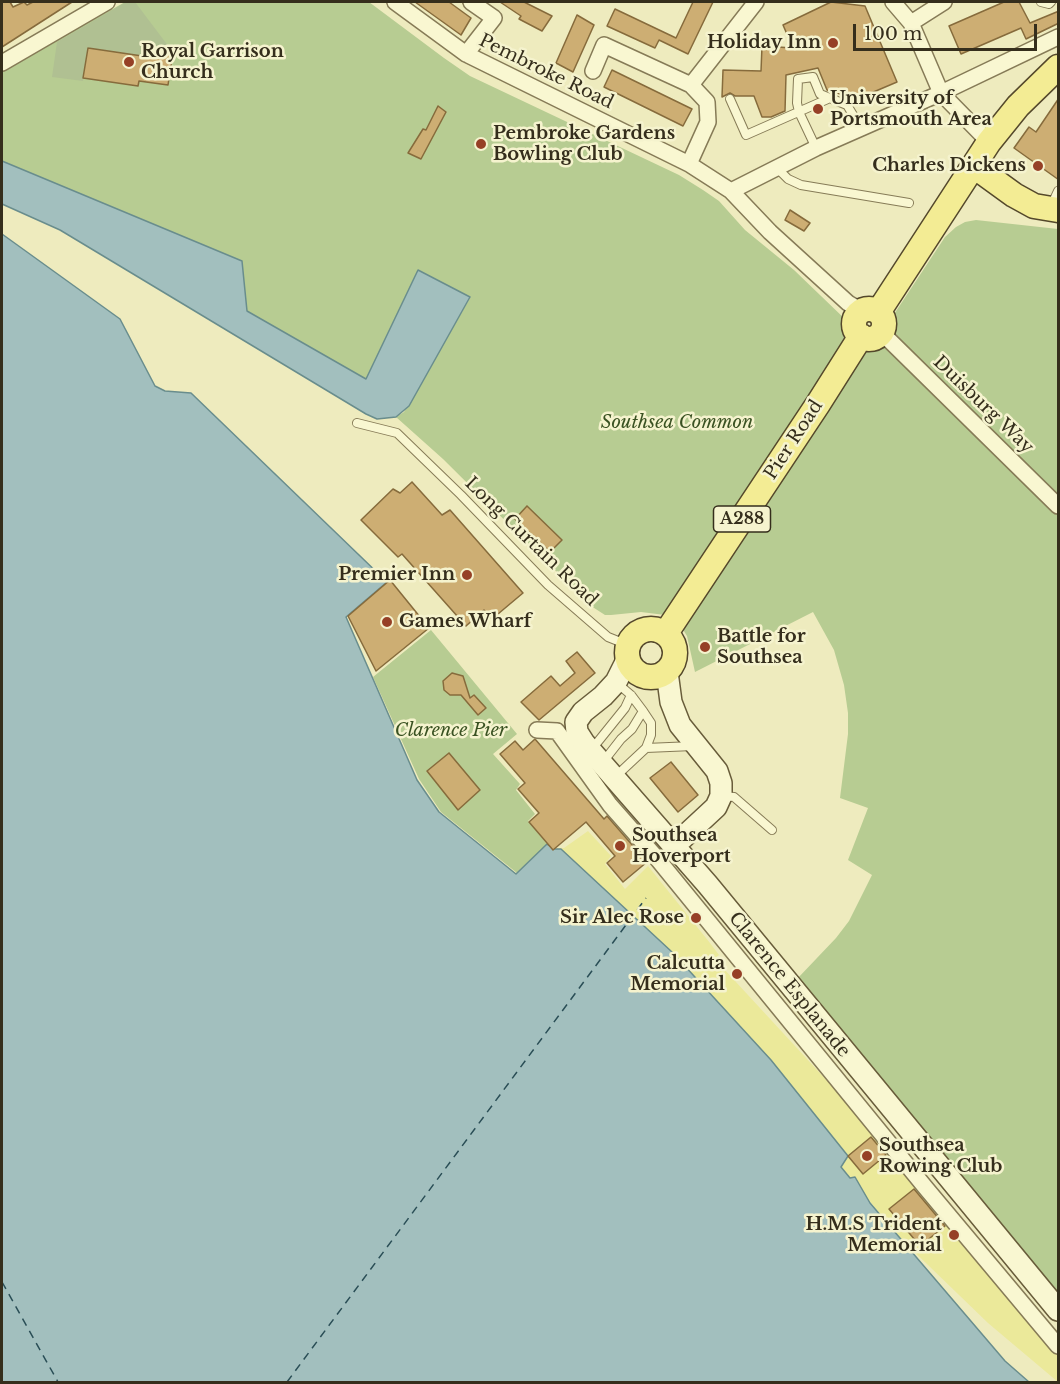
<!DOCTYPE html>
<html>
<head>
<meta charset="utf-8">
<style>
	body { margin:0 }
	#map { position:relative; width:1060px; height:1384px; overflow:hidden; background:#eeebbe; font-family:"Libre Baskerville",serif }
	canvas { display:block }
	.frame { position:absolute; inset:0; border:3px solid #352e1c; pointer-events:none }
	.scale { position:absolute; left:853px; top:24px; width:184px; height:27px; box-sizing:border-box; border:3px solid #352e1c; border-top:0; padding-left:8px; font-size:18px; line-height:21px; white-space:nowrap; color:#352e1c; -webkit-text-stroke:4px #f5f3ce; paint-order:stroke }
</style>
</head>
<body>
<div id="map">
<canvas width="1060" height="1384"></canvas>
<div class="frame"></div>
<div class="scale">100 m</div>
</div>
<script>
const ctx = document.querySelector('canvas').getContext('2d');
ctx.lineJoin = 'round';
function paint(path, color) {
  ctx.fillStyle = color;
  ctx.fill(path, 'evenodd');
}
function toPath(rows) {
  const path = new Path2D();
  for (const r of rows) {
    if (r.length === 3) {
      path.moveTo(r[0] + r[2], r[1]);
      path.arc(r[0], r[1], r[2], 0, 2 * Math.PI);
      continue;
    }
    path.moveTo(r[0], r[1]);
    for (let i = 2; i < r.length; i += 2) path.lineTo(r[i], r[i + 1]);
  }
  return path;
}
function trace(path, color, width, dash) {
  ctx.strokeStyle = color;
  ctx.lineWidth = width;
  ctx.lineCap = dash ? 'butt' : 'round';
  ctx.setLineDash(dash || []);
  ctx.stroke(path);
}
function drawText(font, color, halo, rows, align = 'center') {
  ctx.font = font + ' "Libre Baskerville",serif';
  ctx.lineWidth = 5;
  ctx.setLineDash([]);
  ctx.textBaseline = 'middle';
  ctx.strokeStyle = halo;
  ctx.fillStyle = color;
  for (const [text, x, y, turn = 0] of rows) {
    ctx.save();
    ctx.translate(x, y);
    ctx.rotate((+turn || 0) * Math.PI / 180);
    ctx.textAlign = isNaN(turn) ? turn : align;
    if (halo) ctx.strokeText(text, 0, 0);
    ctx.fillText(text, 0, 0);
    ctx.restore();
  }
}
const green = toPath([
	[125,2,369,2,444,58,470,76,679,175,703,190,719,201,745,230,794,270,873,346,945,237,956,227,965,222,976,220,1058,229,1058,1300,797,979,836,938,849,921,872,875,848,860,868,808,840,798,848,734,848,713,844,685,834,650,813,612,695,672,687,636,682,628,665,615,641,612,611,615,605,615,591,606,443,459,396,417,404,412,470,298,418,270,366,379,246,311,242,261,2,161,2,71],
	[431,630,517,734,493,754,520,784,516,790,535,814,528,821,547,844,517,873,441,812,419,779,373,677]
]);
const sand = toPath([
	[588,831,611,856,605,864,625,889,648,866,710,943,719,955,715,958,724,969,925,1187,1058,1346,1058,1382,988,1323,899,1237,832,1155,547,844,555,849,564,848]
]);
const cemetery = toPath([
	[126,2,135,2,169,47,179,49,178,53,151,49,149,57,88,48,83,81,52,77,57,42]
]);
const water = toPath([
	[2,161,242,261,247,311,366,379,418,270,470,297,409,406,396,417,377,419,366,414,60,230,2,204,2,161],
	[2,234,120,319,155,386,165,391,191,393,387,582,346,617,417,780,439,812,516,874,547,844,555,849,561,849,672,952,771,1060,848,1156,841,1167,850,1178,855,1177,870,1203,1005,1361,1029,1382,2,1382,2,234]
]);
const ferry = toPath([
	[2,1282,58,1382],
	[287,1382,646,898]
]);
const building = toPath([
	[2,2,10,2,13,7,24,2,27,5,33,2,72,2,2,47,2,2],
	[415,2,449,2,471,18,461,35,415,2],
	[500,2,524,2,552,16,542,31,519,19,521,16,500,2],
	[693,2,713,2,688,54,659,40,655,48,607,26,615,9,676,38,693,2],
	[831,2,865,6,897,82,857,99,827,90,818,68,786,75,785,111,771,117,762,117,754,96,735,96,730,93,722,97,723,70,761,71,762,46,793,48,783,25,831,2],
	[1004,2,1019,2,1030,23,1059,11,1059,23,1026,39,1021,28,961,54,949,26,1004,2],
	[577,15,594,25,573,72,556,63,577,15],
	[88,48,149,57,151,49,173,52,168,85,139,81,138,86,83,78,88,48],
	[612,70,692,109,683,126,604,87,612,70],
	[1059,98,1059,180,1014,148,1029,127,1036,132,1059,98],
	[438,106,446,112,421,159,408,153,423,129,426,130,438,106],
	[790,210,810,223,804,231,785,220,790,210],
	[412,482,442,515,450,510,523,593,492,619,484,610,466,626,402,554,398,557,361,520,393,489,400,493,412,482],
	[527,506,562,540,550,552,515,519,527,506],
	[390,580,429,628,376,671,348,616,390,580],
	[577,652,595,673,539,720,521,702,551,676,560,686,575,673,566,661,577,652],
	[452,673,463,676,470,698,474,695,486,708,478,715,461,695,450,695,444,690,443,681,452,673],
	[535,739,604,819,607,816,647,862,623,882,607,863,615,856,586,822,553,850,529,822,539,813,518,789,525,783,500,754,515,741,523,750,535,739],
	[449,753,480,790,458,810,427,771,449,753],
	[671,762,698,795,678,812,650,778,671,762],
	[871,1137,886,1155,863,1174,848,1156,871,1137],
	[914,1189,945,1226,920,1246,889,1209,914,1189]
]);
const lane = toPath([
	[1041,2,1049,4,1051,2],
	[730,99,746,135,830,98],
	[816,148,799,112,797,103,798,79,813,77,820,94,847,105,861,128],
	[777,168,788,179,801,185,909,203],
	[1051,206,1058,191],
	[357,423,397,433,461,495,548,585,608,637,628,645],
	[646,748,693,746],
	[592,749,625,708,631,695],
	[603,762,621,739,632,729,643,711],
	[615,777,646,748,651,735,651,723,643,711,631,695,618,684],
	[722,796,734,797,772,830]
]);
const street = toPath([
	[395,2,466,54,689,164,731,191,770,232,848,303,862,311],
	[893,2,911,23,941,93,989,142],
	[911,23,944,2],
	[466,54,494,18,471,2],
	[2,63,107,2],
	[593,71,604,45,691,85,707,102,708,122,689,164],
	[691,85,756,2],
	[731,191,816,148,941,93,1058,37],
	[882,333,1058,506],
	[537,730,557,731,610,805,655,856,925,1187,1058,1346]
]);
const secondary = toPath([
	[627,660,616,682,603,696,583,712,576,722,577,732,584,743,708,885,1058,1310],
	[667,672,671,702,680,725,717,771,721,783,721,796,716,807,674,846]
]);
const primary = toPath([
	[974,166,1014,195,1034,206,1058,210],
	[869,324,15],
	[879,311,989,142,1018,106,1058,67],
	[651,653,24],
	[666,633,818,404,861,336]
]);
const markers = [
	[833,43,6,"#964026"],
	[129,62,6,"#964026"],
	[818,109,6,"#964026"],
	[481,144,6,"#964026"],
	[1038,166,6,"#964026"],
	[467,575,6,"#964026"],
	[387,622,6,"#964026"],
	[705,647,6,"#964026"],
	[620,846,6,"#964026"],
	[696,918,6,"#964026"],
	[737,974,6,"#964026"],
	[867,1156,6,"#964026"],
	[954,1235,6,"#964026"]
];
const shields = [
	[742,519,57]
];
const shieldNames = [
	["A288",742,519]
];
const poiNames = [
	["Holiday Inn",821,43,"right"],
	["Royal Garrison",141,52],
	["Church",141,73],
	["University of",830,99],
	["Portsmouth Area",830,120],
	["Pembroke Gardens",493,134],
	["Bowling Club",493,155],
	["Charles Dickens",1026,166,"right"],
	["Premier Inn",455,575,"right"],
	["Games Wharf",399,622],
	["Battle for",717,637],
	["Southsea",717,658],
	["Southsea",632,836],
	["Hoverport",632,857],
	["Sir Alec Rose",684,918,"right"],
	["Calcutta",725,964,"right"],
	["Memorial",725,985,"right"],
	["Southsea",879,1146],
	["Rowing Club",879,1167],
	["H.M.S Trident",942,1225,"right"],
	["Memorial",942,1246,"right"]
];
const streetNames = [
	["Pembroke Road",546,72,26],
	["Duisburg Way",983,405,44],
	["Pier Road",794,440,-57],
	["Long Curtain Road",531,542,44],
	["Clarence Esplanade",789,985,51]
];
const parkNames = [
	["Southsea Common",677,423],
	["Clarence Pier",451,731]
];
paint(green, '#b7cc92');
paint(sand, '#ebe99a');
paint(cemetery, '#b0c092');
paint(water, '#a2bfbe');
trace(water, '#698d8d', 1.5);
trace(ferry, '#2a4e56', 1.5, [8, 6]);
paint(building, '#cdae73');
trace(building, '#866b3c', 1.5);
trace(lane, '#867b57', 10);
trace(street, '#867b57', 18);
trace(secondary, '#685c3a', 24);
trace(primary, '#54482b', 27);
trace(lane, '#f9f7d1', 8);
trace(street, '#f9f7d1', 15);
trace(secondary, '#f9f7d1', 21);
trace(primary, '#f3ec94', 24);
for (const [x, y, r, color] of markers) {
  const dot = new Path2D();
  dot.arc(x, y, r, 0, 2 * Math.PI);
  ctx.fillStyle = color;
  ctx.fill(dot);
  trace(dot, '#f5f3ce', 2);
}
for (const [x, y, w] of shields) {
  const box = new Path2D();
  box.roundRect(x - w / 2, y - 13, w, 26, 4.5);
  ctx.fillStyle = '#f5f3ce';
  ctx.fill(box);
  trace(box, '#352e1c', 1.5);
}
drawText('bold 16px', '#352e1c', null, shieldNames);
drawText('bold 18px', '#352e1c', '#f5f3ce', poiNames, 'left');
drawText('18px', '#352e1c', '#f5f3ce', streetNames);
drawText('italic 18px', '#3a5222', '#f5f3ce', parkNames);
</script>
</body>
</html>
